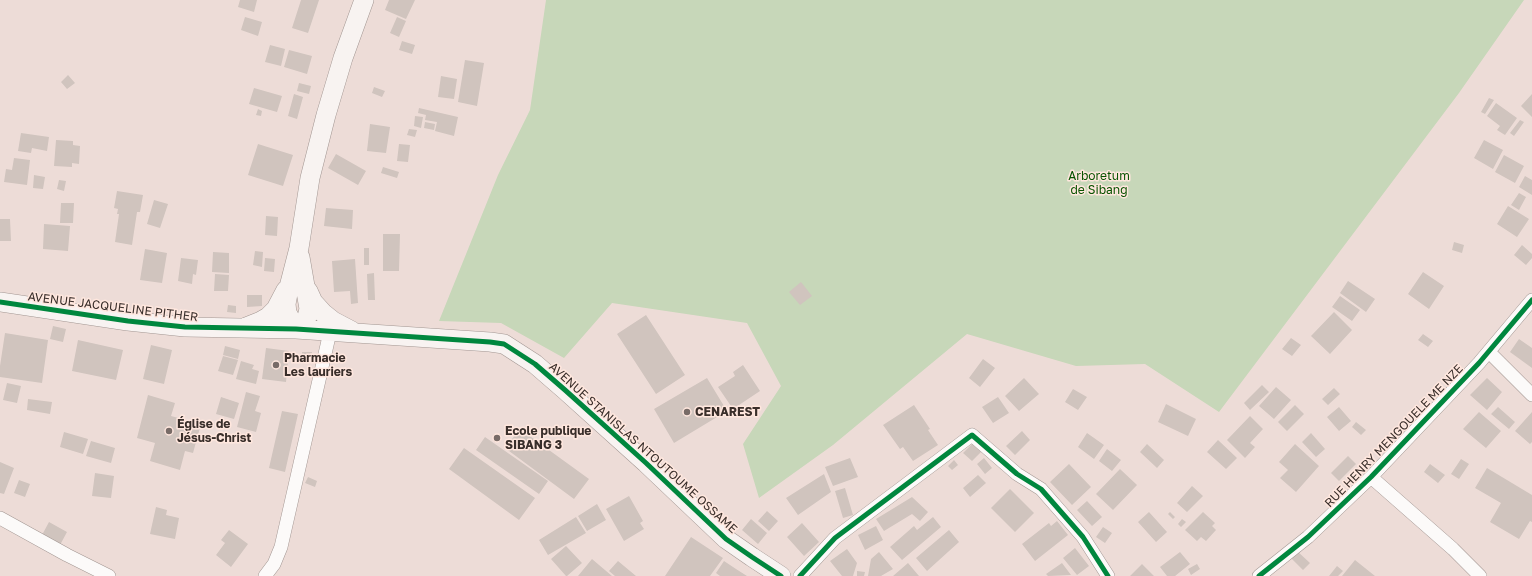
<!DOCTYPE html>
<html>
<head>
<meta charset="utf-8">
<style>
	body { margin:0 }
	canvas { display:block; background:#eddcd7 }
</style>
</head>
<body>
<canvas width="1532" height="576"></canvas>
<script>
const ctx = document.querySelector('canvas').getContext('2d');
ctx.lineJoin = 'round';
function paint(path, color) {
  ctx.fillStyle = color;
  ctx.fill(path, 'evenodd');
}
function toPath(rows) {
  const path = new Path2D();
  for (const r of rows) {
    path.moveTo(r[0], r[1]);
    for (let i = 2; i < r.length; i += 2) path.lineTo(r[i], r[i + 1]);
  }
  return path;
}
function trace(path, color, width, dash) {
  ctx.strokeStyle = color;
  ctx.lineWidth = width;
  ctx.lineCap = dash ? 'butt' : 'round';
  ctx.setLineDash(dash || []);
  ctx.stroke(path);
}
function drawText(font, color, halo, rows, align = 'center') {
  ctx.font = font + ' "Golos Text",sans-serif';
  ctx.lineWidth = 3;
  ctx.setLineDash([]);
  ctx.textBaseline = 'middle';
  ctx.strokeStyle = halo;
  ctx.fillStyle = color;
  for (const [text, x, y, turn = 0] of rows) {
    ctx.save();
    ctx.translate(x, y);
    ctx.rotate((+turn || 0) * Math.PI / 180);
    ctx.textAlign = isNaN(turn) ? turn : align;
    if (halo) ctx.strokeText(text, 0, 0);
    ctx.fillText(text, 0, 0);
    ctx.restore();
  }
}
const green = toPath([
	[546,0,1524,0,1459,93,1219,412,1145,364,1076,366,967,334,833,445,759,498,743,444,781,386,747,323,612,303,564,358,501,323,439,321,498,175,530,110]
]);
const building = toPath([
	[240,0,257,0,254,12,238,7],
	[301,0,319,0,308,33,292,28],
	[389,0,415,0,406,19,385,10],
	[245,17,262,22,258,36,241,30],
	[397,17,406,21,399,37,390,33],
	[402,41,415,45,412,54,399,50],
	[270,45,285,49,281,66,265,62],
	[289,50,312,56,307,74,284,67],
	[465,60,484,63,477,106,458,102],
	[68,75,75,83,67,89,61,82],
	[441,76,457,79,454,99,438,97],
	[299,83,311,86,309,94,297,91],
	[374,87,385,91,382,97,372,93],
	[254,88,282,96,277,112,249,104],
	[294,94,303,97,297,119,288,116],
	[1532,94,1532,117,1521,106],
	[1489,98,1494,100,1485,114,1481,112],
	[1496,103,1517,118,1505,135,1497,130,1500,126,1487,116],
	[419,108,458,117,454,136,435,131,437,122,425,120,426,115,418,113],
	[258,109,262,111,261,116,256,115],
	[415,116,423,117,421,128,414,126],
	[1520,120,1524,122,1514,136,1510,133],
	[425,122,435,124,434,130,424,128],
	[370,124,390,127,386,153,367,151],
	[409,129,417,130,415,137,407,135],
	[21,133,49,137,47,151,32,148,31,153,18,151],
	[56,140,73,141,73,145,80,146,79,164,72,163,72,167,54,166],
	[1484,140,1503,150,1493,169,1474,158],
	[258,144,293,155,283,186,248,175],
	[399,144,410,145,408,162,397,161],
	[336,154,366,171,358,185,328,168],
	[1504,155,1524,166,1515,183,1495,172],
	[14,158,30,160,27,185,4,182,6,169,12,170],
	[383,167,399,172,397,178,381,173],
	[34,175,45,177,43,189,33,188],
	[1525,176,1532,180,1532,195,1519,187],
	[59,180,66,181,64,191,57,189],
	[117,191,143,195,140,212,137,212,132,245,115,242,119,214,117,214,118,209,114,208],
	[1519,193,1526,197,1519,210,1511,205],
	[154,200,168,204,160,228,147,224],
	[61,203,74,203,73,223,60,223],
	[1508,206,1529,219,1517,237,1497,224],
	[326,208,353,210,352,229,324,226],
	[266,216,278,217,277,236,265,235],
	[0,219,10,219,11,241,0,241],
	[44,224,70,226,68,251,43,249],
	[383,234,400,234,399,271,383,271],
	[1454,242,1464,245,1462,253,1452,250],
	[1522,245,1532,254,1532,258,1526,265,1514,255],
	[364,248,369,248,369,265,364,265],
	[145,249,167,253,162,283,140,280],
	[255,251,263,252,262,267,253,265],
	[213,252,229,253,229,273,212,272],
	[181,258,198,260,196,275,193,274,192,284,178,281],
	[265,258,275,259,274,272,264,271],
	[355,259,358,303,351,304,350,291,334,292,332,261],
	[1423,272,1444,286,1429,309,1408,294],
	[374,273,375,300,368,300,367,274],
	[215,274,229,275,228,291,214,291],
	[1348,281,1375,299,1366,312,1340,293],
	[801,282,812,296,800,305,789,292],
	[247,295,262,295,262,306,247,307],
	[1340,296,1360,310,1352,321,1332,307],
	[228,305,236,306,236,313,227,312],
	[1334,312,1352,330,1330,354,1311,336],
	[646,315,685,375,656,394,617,334],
	[53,326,66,329,63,342,50,339],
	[5,333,48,340,42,383,0,377,0,366],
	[1423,334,1433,341,1428,347,1418,340],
	[1291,338,1301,345,1292,356,1282,349],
	[1519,339,1532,348,1532,368,1510,352],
	[78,340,123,350,116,380,72,371],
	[151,345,172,350,164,384,143,379],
	[225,346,240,350,238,359,223,355],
	[266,348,289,351,286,382,262,379],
	[302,352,312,352,311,362,302,361],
	[223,356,238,360,233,375,218,371],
	[983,359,995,368,980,387,969,378],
	[241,361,254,365,252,369,259,371,256,384,236,379],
	[743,365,760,391,733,409,718,387,735,376,733,372],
	[707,378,727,411,674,443,654,409],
	[1024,378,1039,394,1019,411,1005,396],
	[1487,378,1502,392,1487,410,1470,395],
	[7,383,21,386,17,403,3,400],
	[1262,385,1269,392,1250,410,1244,403],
	[1276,387,1291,400,1274,419,1259,406],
	[1334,388,1340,394,1328,405,1322,399],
	[1073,389,1087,397,1078,410,1065,402],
	[246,392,260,396,255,411,261,413,256,432,237,427],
	[148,395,175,403,171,416,201,424,193,453,185,451,180,470,150,461,155,443,137,438],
	[221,397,239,403,234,419,216,414],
	[998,397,1009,413,993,423,982,407],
	[28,399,52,402,50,414,27,410],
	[1166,404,1196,419,1188,436,1158,422],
	[914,405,930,429,928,430,938,445,913,461,903,447,900,449,883,425],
	[1295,405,1304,414,1287,431,1278,422],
	[1339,407,1351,421,1339,431,1327,417],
	[1498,407,1515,422,1509,429,1491,414],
	[282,411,298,414,285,472,269,468],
	[1479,412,1501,431,1486,448,1463,429],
	[1532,412,1532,442,1530,444,1515,431],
	[1250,416,1263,429,1250,443,1255,447,1245,458,1227,440],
	[1356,422,1366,430,1361,435,1352,427],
	[520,429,589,479,574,499,505,448],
	[1022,431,1030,440,1015,455,1006,446],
	[64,432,88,439,83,454,60,447],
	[1087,433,1104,445,1094,459,1078,447],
	[1311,433,1325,449,1316,457,1302,442],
	[485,437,548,481,539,494,476,450],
	[1218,440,1237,458,1226,469,1207,452],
	[91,441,115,448,111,463,86,456],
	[972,444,981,452,972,461,963,453],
	[1147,444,1164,460,1157,468,1140,452],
	[1295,444,1319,466,1296,492,1280,478,1288,470,1279,462],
	[464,448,535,498,519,520,449,469],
	[1107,449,1121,460,1112,471,1099,461],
	[1348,456,1356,464,1339,481,1331,473],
	[850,458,858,477,833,486,825,467],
	[984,458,992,468,985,474,977,464],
	[1461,459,1469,464,1459,479,1451,474],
	[954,460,958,465,952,470,948,466],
	[0,462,14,468,4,494,0,493],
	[1069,464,1091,487,1072,505,1050,482],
	[1430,464,1445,475,1438,483,1424,472],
	[1487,468,1532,495,1532,522,1530,521,1519,539,1490,522,1501,503,1475,488],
	[1120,469,1137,485,1113,510,1096,494],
	[95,473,114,476,111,498,92,496],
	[824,474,831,492,798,515,786,498],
	[978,475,986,483,970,497,963,488],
	[308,477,317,481,315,487,305,483],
	[19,480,30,484,25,497,14,493],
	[1192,486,1203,496,1187,512,1177,503],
	[845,488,853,515,843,518,835,491],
	[1010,489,1034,513,1015,532,991,508],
	[629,496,643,521,640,523,644,529,624,541,606,509],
	[912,497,928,512,920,521,912,514,884,531,876,519],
	[1087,501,1102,517,1092,526,1077,510],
	[597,504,606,520,587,531,578,516],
	[156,507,167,510,166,515,179,518,175,539,150,534],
	[767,511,778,521,769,531,758,521],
	[1149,512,1167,532,1156,542,1138,522],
	[1170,512,1175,517,1173,519,1168,514],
	[1203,512,1215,523,1212,526,1216,530,1206,541,1201,537,1197,541,1185,530],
	[576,517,586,533,548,555,539,540],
	[933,517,941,527,902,560,890,547,914,526,917,530],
	[751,519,767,533,758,544,742,530],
	[1182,519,1186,522,1181,527,1178,524],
	[1057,521,1068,535,1035,561,1022,544,1049,523,1051,526],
	[49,522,67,532,60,545,42,535],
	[802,523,819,542,804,556,787,537],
	[876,526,883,540,865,550,858,535],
	[1103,527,1112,533,1105,543,1096,537],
	[229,530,248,544,231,567,216,555,225,543,221,540],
	[949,530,959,542,927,571,916,558],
	[691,537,723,558,710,576,665,576],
	[566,546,582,563,567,576,566,576,551,559],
	[1075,548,1089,566,1077,575,1063,558],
	[847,549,857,563,853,576,842,576,830,561],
	[1296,550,1310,563,1303,570,1290,557],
	[879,552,893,569,881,576,868,576,871,559],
	[1180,552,1190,564,1175,576,1167,576,1160,567],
	[592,559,612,576,578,576],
	[1355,560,1375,576,1342,576],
	[618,561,636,576,615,576,609,571],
	[724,561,736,569,747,576,720,576,716,573],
	[908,563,919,576,893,576],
	[1062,563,1071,575,1048,576,1046,574],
	[1142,564,1154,576,1130,576],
	[1197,564,1200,569,1191,575,1188,569],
	[1337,566,1343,571,1338,576,1329,576],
	[857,571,865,572,864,576,857,576]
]);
const street = toPath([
	[1489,352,1532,395],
	[1371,477,1453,549,1480,576],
	[0,518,67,555,109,576],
	[265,576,274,564,281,547,330,332],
	[800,576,835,538,972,435,1017,474,1041,489,1083,537,1108,576],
	[1259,576,1308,537,1371,477,1479,363,1532,300]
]);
const secondary = toPath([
	[308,291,313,302,323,313,333,321,352,331],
	[0,302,128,321,185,327,296,329,490,342,504,344,535,364,565,390,646,463,726,539,752,557,781,576],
	[246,327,261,321,268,317,276,309,286,290],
	[296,329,287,313,286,304,290,283,299,248,310,178,326,115,343,58,364,0],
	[296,329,303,325,307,317,309,309,300,257]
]);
const cycleway = toPath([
	[0,302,128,321,185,327,296,329,490,342,504,344,535,364,565,390,646,463,726,539,752,557,781,576],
	[800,576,835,538,972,435,1017,474,1041,489,1083,537,1108,576],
	[1259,576,1308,537,1371,477,1479,363,1532,300]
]);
const markers = [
	[276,365,4,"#786b67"],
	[687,412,4,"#786b67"],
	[169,431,4,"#786b67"],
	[497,438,4,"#786b67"]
];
const parkNames = [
	["Arboretum",1099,176],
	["de Sibang",1099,190]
];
const streetNames = [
	["AVENUE JACQUELINE PITHER",113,307,7],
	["RUE HENRY MENGOUELE ME NZE",1394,436,-46],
	["AVENUE STANISLAS NTOUTOUME OSSAME",643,448,42]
];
const poiNames = [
	["Pharmacie",284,358],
	["Les lauriers",284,372],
	["CENAREST",695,412],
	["Église de",177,424],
	["Jésus-Christ",177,438],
	["Ecole publique",505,431],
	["SIBANG 3",505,445]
];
paint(green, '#c7d7b9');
paint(building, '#d0c4be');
trace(street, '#a29692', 14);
trace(secondary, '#a29692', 20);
trace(street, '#fcfaf9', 13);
trace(secondary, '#f8f3f1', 19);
trace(cycleway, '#00873e', 5);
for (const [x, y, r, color] of markers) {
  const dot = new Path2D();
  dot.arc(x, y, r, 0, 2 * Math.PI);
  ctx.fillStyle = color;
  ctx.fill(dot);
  trace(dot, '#ffe7de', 1.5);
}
drawText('12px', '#085300', '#ffe7de', parkNames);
drawText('12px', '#392e2a', '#ffe7de', streetNames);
drawText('bold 12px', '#392e2a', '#ffe7de', poiNames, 'left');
</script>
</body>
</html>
